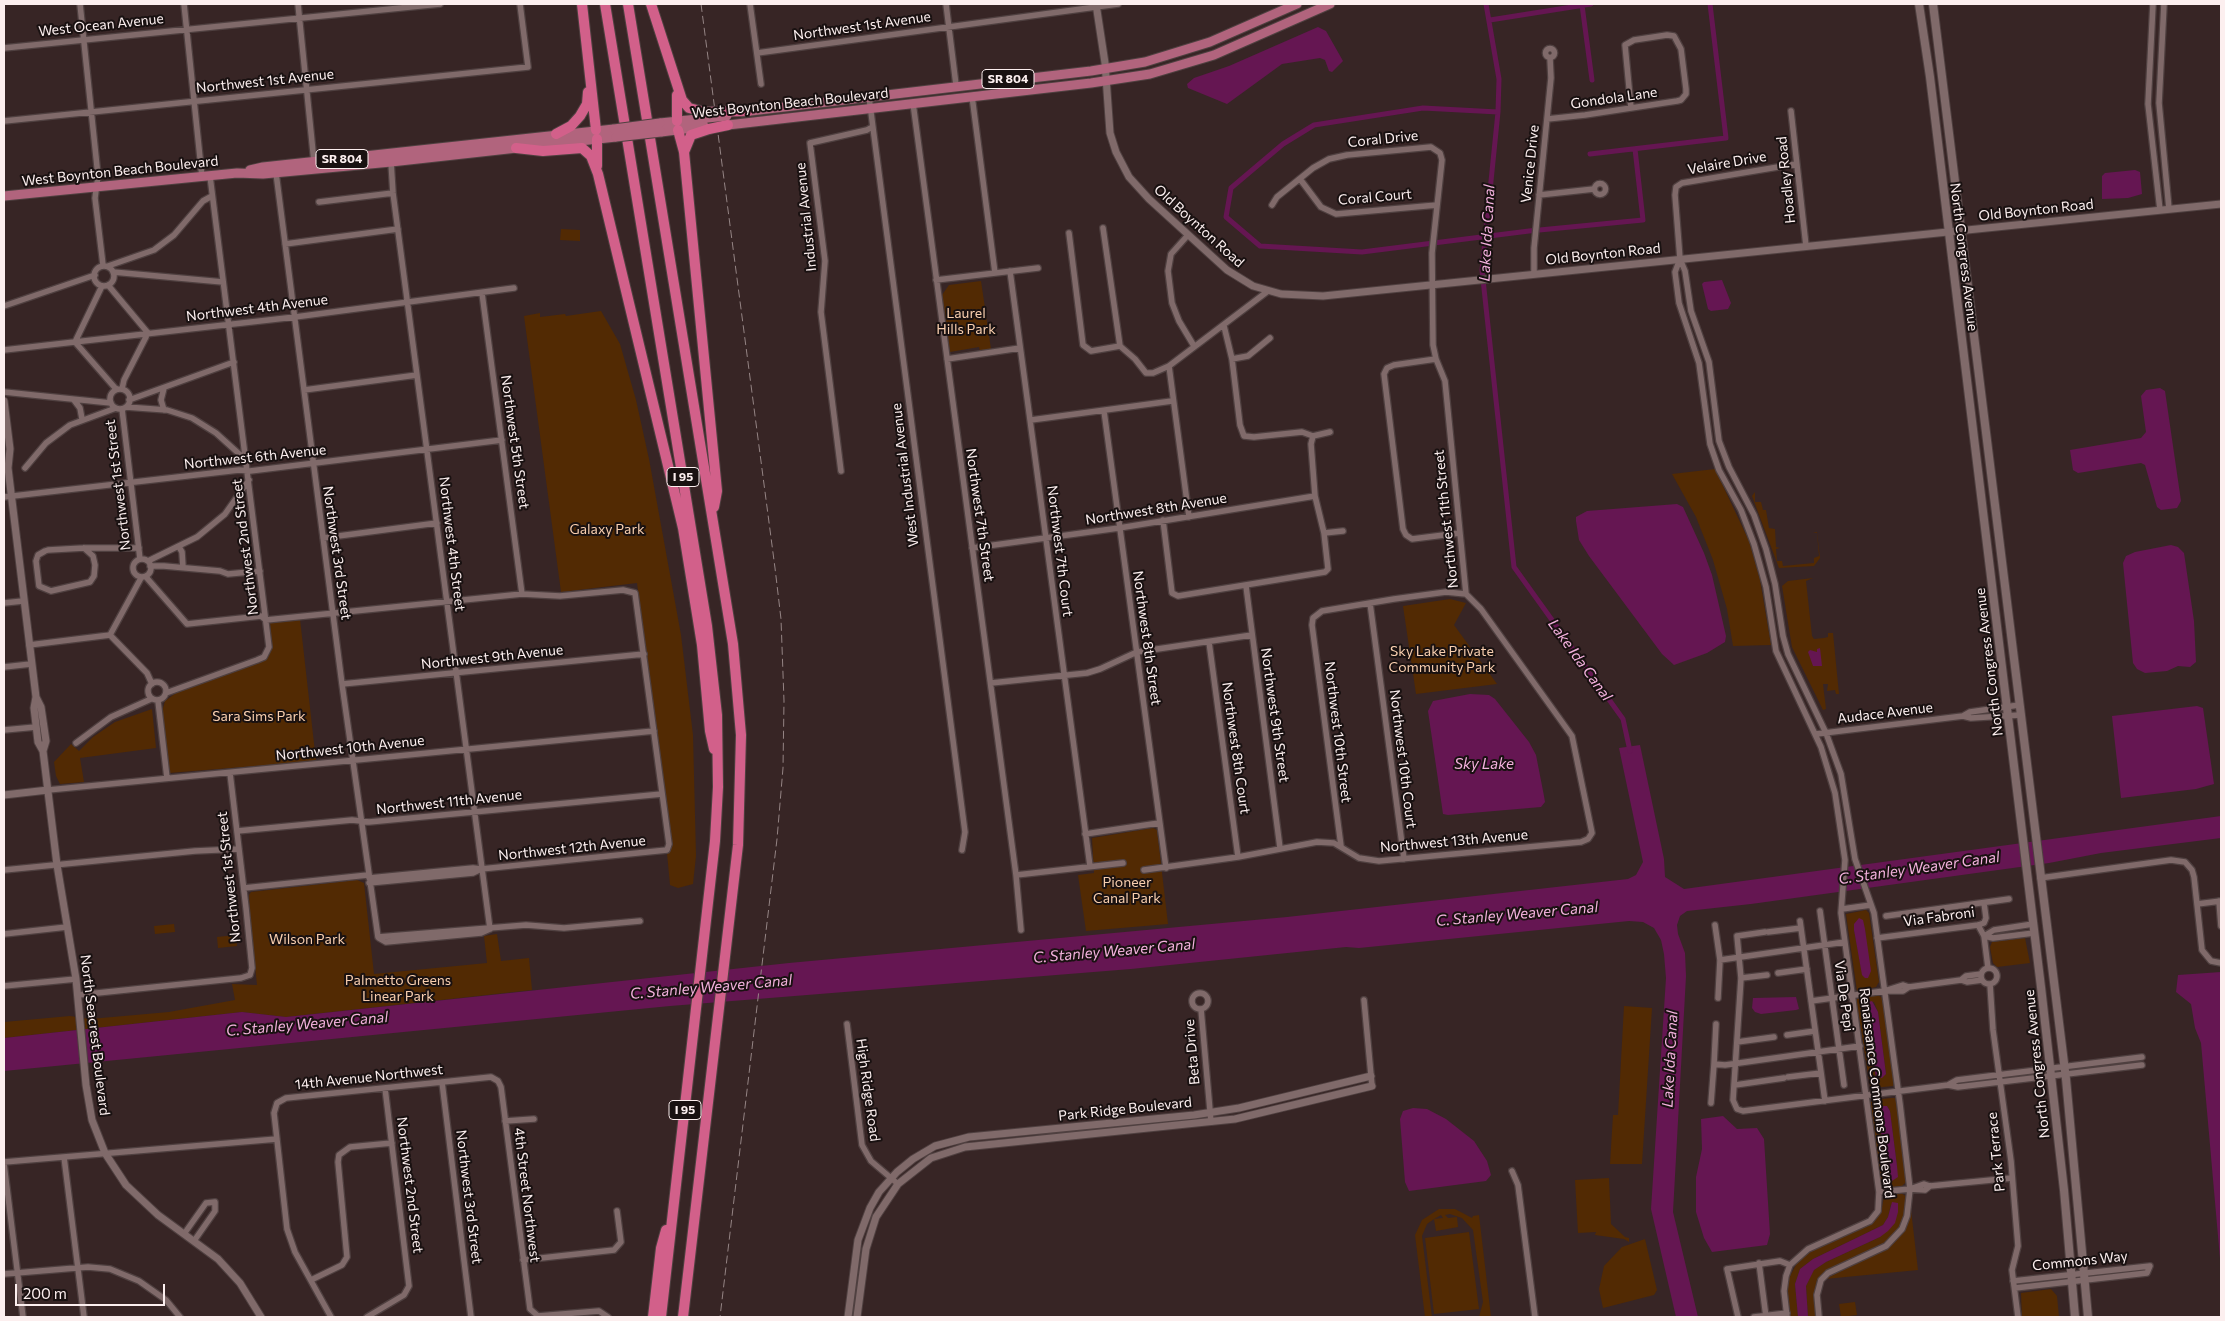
<!DOCTYPE html>
<html>
<head>
<meta charset="utf-8">
<style>
	body { margin:0 }
	#map { position:relative; width:2225px; height:1321px; overflow:hidden; background:#372525; font-family:Commissioner,sans-serif }
	canvas { display:block }
	.frame { position:absolute; inset:0; border:5px solid #fcefef; pointer-events:none }
	.scale { position:absolute; left:15px; top:1284px; width:150px; height:22px; box-sizing:border-box; border:2px solid #fcefef; border-top:0; padding-left:6px; font-size:15px; line-height:18px; white-space:nowrap; color:#fcefef; -webkit-text-stroke:4px #191111; paint-order:stroke }
</style>
</head>
<body>
<div id="map">
<canvas width="2225" height="1321"></canvas>
<div class="frame"></div>
<div class="scale">200 m</div>
</div>
<script>
const ctx = document.querySelector('canvas').getContext('2d');
ctx.lineJoin = 'round';
function paint(path, color) {
  ctx.fillStyle = color;
  ctx.fill(path, 'evenodd');
}
function toPath(rows) {
  const path = new Path2D();
  for (const r of rows) {
    if (r.length === 3) {
      path.moveTo(r[0] + r[2], r[1]);
      path.arc(r[0], r[1], r[2], 0, 2 * Math.PI);
      continue;
    }
    path.moveTo(r[0], r[1]);
    for (let i = 2; i < r.length; i += 2) path.lineTo(r[i], r[i + 1]);
  }
  return path;
}
function trace(path, color, width, dash) {
  ctx.strokeStyle = color;
  ctx.lineWidth = width;
  ctx.lineCap = dash ? 'butt' : 'round';
  ctx.setLineDash(dash || []);
  ctx.stroke(path);
}
function drawText(font, color, halo, rows, align = 'center') {
  ctx.font = font + ' Commissioner,sans-serif';
  ctx.lineWidth = 4;
  ctx.setLineDash([]);
  ctx.textBaseline = 'middle';
  ctx.strokeStyle = halo;
  ctx.fillStyle = color;
  for (const [text, x, y, turn = 0] of rows) {
    ctx.save();
    ctx.translate(x, y);
    ctx.rotate((+turn || 0) * Math.PI / 180);
    ctx.textAlign = isNaN(turn) ? turn : align;
    if (halo) ctx.strokeText(text, 0, 0);
    ctx.fillText(text, 0, 0);
    ctx.restore();
  }
}
const green = toPath([
	[561,229,580,230,580,241,560,240],
	[981,281,991,349,980,351,979,347,950,352,942,295,949,285],
	[601,311,620,344,636,400,649,459,681,635,693,735,696,856,693,884,678,888,670,885,667,853,672,844,637,583,561,592,524,316,540,313,540,317,565,314,566,316],
	[1715,469,1749,541,1760,580,1771,645,1733,646,1727,609,1713,560,1696,517,1672,474],
	[1755,492,1755,502,1761,502,1763,510,1766,510,1769,528,1775,529,1776,547,1780,548,1776,549,1777,561,1782,561,1783,566,1814,563,1814,558,1819,556,1817,533,1813,532,1817,532,1820,558,1814,566,1779,568,1752,496],
	[1813,578,1806,581,1812,636,1814,639,1824,638,1828,637,1828,633,1833,633,1839,694,1836,694,1835,690,1827,691,1828,684,1823,684,1826,709,1823,710,1792,647,1782,586,1788,581],
	[1450,599,1466,603,1454,625,1497,684,1416,694,1403,606],
	[300,619,316,761,169,773,162,712,165,701,176,693,267,659,272,649,270,622],
	[152,709,156,748,80,758,84,782,60,784,56,776,54,762,71,744,79,751,93,737,115,722],
	[1153,828,1157,830,1168,924,1086,931,1078,875,1094,873,1092,838],
	[357,880,364,883,374,974,487,963,484,936,497,934,501,961,529,958,532,990,286,1017,242,1012,4,1038,4,1022,70,1016,90,1019,169,1012,235,1000,232,984,257,985,250,918,249,895,251,892],
	[1866,910,1869,913,1879,982,1876,987,1857,991,1846,914],
	[1865,929,1866,943,1861,966,1854,930],
	[174,924,175,932,155,934,154,926],
	[236,935,237,946,218,948,217,937],
	[2025,938,2030,963,1997,967,1993,963,1990,947,1992,942],
	[1878,995,1882,998,1894,1083,1893,1086,1873,1088,1870,1086,1856,999],
	[1874,1002,1878,1012,1886,1074,1878,1078,1876,1077,1865,1007,1865,1003],
	[1624,1006,1652,1008,1642,1164,1610,1164,1613,1115,1618,1115],
	[1891,1098,1895,1098,1896,1102,1906,1182,1902,1186,1886,1188,1881,1185,1870,1103,1874,1100],
	[1881,1106,1887,1106,1890,1111,1897,1166,1889,1179,1885,1165,1879,1115],
	[1609,1178,1611,1224,1625,1237,1629,1238,1629,1242,1624,1239,1595,1235,1596,1232,1578,1233,1575,1180],
	[1901,1193,1907,1197,1904,1217,1900,1228,1885,1243,1825,1272,1817,1280,1814,1296,1816,1317,1808,1317,1806,1286,1810,1277,1814,1270,1826,1262,1880,1237,1897,1215,1891,1204,1888,1217,1883,1225,1813,1259,1800,1269,1795,1284,1798,1317,1790,1317,1787,1282,1798,1261,1812,1251,1873,1223,1881,1212,1884,1197],
	[1439,1209,1455,1209,1472,1218,1473,1216,1479,1215,1491,1317,1479,1317,1483,1302,1473,1230,1462,1218,1450,1214,1445,1215,1448,1218,1457,1217,1458,1227,1436,1231,1434,1219,1443,1218,1441,1215,1434,1219,1427,1224,1422,1236,1432,1317,1425,1317,1415,1235,1422,1220],
	[1911,1210,1918,1270,1825,1279,1884,1250,1895,1242,1907,1224],
	[1469,1232,1479,1309,1434,1314,1425,1238],
	[1645,1239,1657,1290,1654,1295,1603,1308,1599,1289,1604,1266,1622,1247],
	[2051,1289,2057,1296,2059,1317,2022,1317,2021,1293],
	[1855,1302,1857,1315,1841,1317,1839,1304]
]);
const water = toPath([
	[1318,27,1326,31,1343,61,1332,72,1329,71,1325,60,1320,58,1282,64,1227,104,1188,88,1187,84,1194,78,1229,66],
	[2135,170,2140,172,2142,194,2128,198,2102,199,2102,176,2105,173],
	[1722,280,1731,303,1728,309,1711,311,1708,309,1702,284,1704,282],
	[2160,388,2165,391,2181,501,2177,508,2161,510,2157,507,2145,465,2141,463,2078,473,2073,470,2070,450,2141,438,2146,432,2141,396,2146,390],
	[1677,504,1683,507,1704,553,1712,575,1726,636,1725,642,1707,653,1674,665,1662,654,1589,556,1579,540,1576,521,1576,517,1587,511],
	[2171,545,2178,547,2184,553,2194,621,2196,662,2190,667,2178,666,2167,671,2145,673,2137,669,2133,663,2123,563,2126,556,2135,552],
	[1820,648,1822,666,1813,666,1808,652,1810,650,1817,652,1817,649],
	[1470,694,1489,695,1495,699,1529,742,1536,755,1544,796,1545,802,1541,807,1448,815,1443,814,1428,711,1433,701],
	[2197,706,2203,708,2214,784,2196,789,2121,798,2112,716],
	[1640,745,1664,859,1665,877,1684,889,2221,816,2221,838,2101,853,2049,863,1751,904,1687,911,1680,916,1677,925,1678,934,1685,953,1686,976,1673,1212,1698,1317,1676,1317,1651,1209,1666,978,1664,954,1661,940,1654,928,1643,922,1629,921,1359,948,1346,947,1131,969,670,1006,4,1071,4,1038,242,1012,286,1017,789,963,1287,917,1628,879,1636,875,1643,862,1619,748],
	[1859,918,1863,920,1865,929,1871,971,1868,978,1865,978,1862,975,1854,930,1854,924],
	[2221,972,2221,1270,2201,1043,2195,1028,2191,1004,2176,992,2178,975],
	[1796,997,1799,1009,1796,1010,1761,1014,1755,1012,1752,1008,1753,998],
	[1872,1001,1878,1012,1886,1074,1882,1078,1876,1077,1865,1007,1865,1003],
	[1881,1106,1887,1106,1890,1111,1897,1166,1898,1177,1892,1181,1887,1176,1885,1165,1879,1115],
	[1413,1108,1427,1109,1446,1119,1474,1141,1487,1161,1491,1175,1486,1181,1409,1191,1405,1182,1400,1119,1403,1111],
	[1723,1116,1737,1129,1757,1128,1764,1139,1770,1234,1767,1245,1712,1252,1704,1238,1696,1212,1696,1177,1702,1149,1701,1119],
	[1892,1202,1898,1203,1898,1212,1895,1223,1888,1231,1880,1237,1826,1262,1814,1270,1806,1286,1808,1317,1798,1317,1795,1284,1800,1269,1813,1259,1883,1225,1888,1217]
]);
const canal = toPath([
	[1486,4,1499,79,1498,112,1482,270,1514,567,1623,719,1630,751],
	[1582,5,1592,80],
	[1490,20,1591,4],
	[1498,112,1423,108,1314,125,1283,144,1231,188,1226,217,1260,246,1362,252,1529,231,1643,220,1635,149],
	[1590,154,1726,138,1710,4]
]);
const minor = toPath([
	[80,4,98,176,95,198,103,265],
	[184,4,202,177],
	[298,4,314,162],
	[750,4,761,84],
	[946,4,956,85],
	[2153,4,2148,104,2160,210],
	[2164,4,2159,103,2169,209],
	[4,48,440,4],
	[1550,53,4.5],
	[757,53,1118,4],
	[972,96,995,273],
	[869,97,965,832,962,850],
	[913,103,1016,875,1021,930],
	[1791,111,1806,246],
	[1547,119,1585,115,1677,101,1681,100,1686,94,1686,89,1681,49,1674,36,1667,35,1634,40,1625,45,1631,108],
	[4,121,528,67,520,4],
	[391,162,393,193,490,929],
	[1796,164,1682,183,1676,187,1675,195,1680,259,1685,271,1691,311,1709,362,1719,441,1729,467,1754,515,1766,549,1775,584,1783,636,1788,654,1826,733,1841,774,1855,859,1874,913,1900,1104,1910,1189,1907,1216,1902,1229,1886,1246,1828,1273,1821,1280,1817,1295,1819,1317],
	[276,173,342,684,378,937],
	[1300,179,1321,207,1336,214,1437,205],
	[1600,189,5.5],
	[1539,195,1594,189],
	[319,202,393,193],
	[1103,228,1120,346,1135,359,1146,373,1153,373,1169,366,1268,291],
	[1069,233,1083,345,1091,351,1120,346],
	[1188,235,1171,254,1168,271,1172,303,1179,321,1194,346],
	[285,244,398,229],
	[1680,259,1675,272,1679,303,1699,363,1710,444,1719,470,1741,510,1754,544,1766,587,1776,651,1821,747,1835,793,1845,860,1841,913,1879,1192,1878,1211,1870,1221,1808,1249,1790,1265,1786,1276,1784,1291,1787,1317],
	[108,266,154,250,174,235,203,201,212,196],
	[104,276,10],
	[1010,271,1090,866],
	[113,272,223,282],
	[1534,273,1534,248,1551,78,1550,58],
	[936,280,1038,268],
	[108,285,148,333,124,380,122,389],
	[102,286,75,342,116,389],
	[482,293,522,594],
	[4,306,95,275],
	[1224,326,1232,359,1240,425,1244,436,1254,437,1302,432,1313,436],
	[4,350,295,317,514,288],
	[947,359,1020,348],
	[1232,359,1248,356,1270,338],
	[1436,359,1394,365,1387,368,1384,374,1403,529,1406,535,1412,539,1460,533],
	[1169,366,1189,517],
	[164,388,161,400,164,410],
	[120,399,10],
	[304,390,417,375],
	[4,392,111,403],
	[74,400,80,408,82,419],
	[129,400,234,362],
	[126,407,167,410,192,418,216,433,247,461],
	[122,409,140,559],
	[1104,411,1166,868],
	[1031,420,1172,401],
	[1313,436,1330,432],
	[25,468,46,443,70,425,116,408],
	[841,471,821,312,825,261,810,143,867,130,872,127],
	[4,497,239,470,250,471,502,440],
	[1163,520,1172,593,1178,596,1325,572,1328,569,1324,533,1315,496,1311,444,1313,436],
	[1324,533,1343,531],
	[323,538,437,523],
	[179,547,182,552,183,567],
	[84,548,93,556,95,565,94,576,90,582,51,591,39,586,36,561,38,555,45,551,48,550,84,548,139,548],
	[972,548,1119,528,1315,496],
	[142,568,9],
	[148,561,197,537,225,514,249,480],
	[150,566,164,566,220,571,228,574,260,571],
	[146,577,187,624,261,616,266,620,522,594,560,596,623,590,635,593,669,844,667,850,481,869,473,868,369,878],
	[1246,586,1280,848],
	[4,603,23,601],
	[1370,603,1404,859],
	[110,635,147,673,152,684],
	[110,635,141,578],
	[1209,642,1238,857],
	[29,645,110,635],
	[4,667,31,664],
	[157,691,9],
	[991,683,1087,673,1100,669,1137,652,1252,635],
	[342,684,644,654],
	[166,693,257,660,264,657,269,647,210,176],
	[158,701,167,778],
	[1963,716,1970,712,2019,705],
	[4,730,36,727],
	[1816,734,1963,716,1971,718,2020,715],
	[76,743,111,717,151,699],
	[48,790,654,731],
	[237,831,352,820,369,822,662,794],
	[1085,834,1159,823],
	[1341,846,1312,625,1313,618,1322,611,1394,599,1446,592,1466,594],
	[4,870,195,851,239,849],
	[1144,870,1238,857,1317,842,1334,843,1359,858,1379,861,1581,842,1588,839,1592,833,1572,736,1481,609,1466,594,1445,381,1436,359,1433,345,1432,253,1442,160,1440,153,1431,147,1347,155,1329,159,1313,168,1277,197,1272,205],
	[1016,875,1123,863],
	[2040,878,2171,860,2185,862,2192,870,2194,877,2202,950,2211,961,2221,963],
	[369,883,473,873,481,869],
	[244,888,368,875],
	[2219,901,2221,926],
	[2197,904,2221,901],
	[1842,909,1871,905],
	[1820,911,1844,1085],
	[1886,916,2009,899],
	[1800,921,1825,1101],
	[1715,925,1720,960,1718,998],
	[1978,925,1984,936,1988,968],
	[1765,932,1737,936,1741,978,1733,1100,1737,1109,1743,1111,1948,1085,1958,1087,2142,1065],
	[1768,932,1801,928],
	[4,934,67,927],
	[1984,936,1994,930,2033,924],
	[1984,936,1993,938,2034,933],
	[378,937,526,925,564,928,640,921],
	[379,938,386,942,481,933,490,929],
	[1877,938,1978,925,1984,923,1986,918,1984,903],
	[1720,960,1845,942],
	[1989,976,8],
	[1778,973,1807,969],
	[1741,978,1767,975],
	[1961,980,1966,976,1981,974],
	[1990,984,1993,1030,2011,1161,2018,1246,2012,1270,2018,1317],
	[4,986,76,979],
	[1884,991,1903,985,1909,987,1961,980,1967,982,1982,980],
	[1200,1001,8],
	[78,995,241,978,250,975,252,968,246,908,230,773],
	[1364,1000,1372,1086],
	[1811,1001,1884,991,1903,991,1909,987],
	[1201,1009,1211,1122],
	[847,1024,862,1145,871,1161,898,1184],
	[1787,1035,1815,1031],
	[1737,1042,1774,1037],
	[1714,1064,1716,1024],
	[1788,1077,1821,1073],
	[442,1082,471,1317],
	[1735,1085,1784,1078],
	[1948,1085,1957,1080,2142,1057],
	[1711,1103,1714,1064,1725,1065,1860,1046],
	[505,1121,534,1119],
	[64,1157,84,1317],
	[4,1162,277,1139],
	[4,1164,23,1317],
	[1512,1171,1518,1185,1535,1317],
	[1910,1189,1924,1184,1930,1186,2012,1178],
	[1879,1192,1910,1189,1925,1190,1930,1186],
	[184,1234,206,1203,215,1202,215,1211,194,1241],
	[523,1260,614,1250,621,1242,617,1211],
	[1759,1263,1766,1317],
	[4,1274,88,1267,110,1269,139,1281,166,1300,180,1317],
	[311,1280,342,1265,347,1257,338,1162,339,1155,350,1147,392,1143],
	[2013,1281,2150,1266,2147,1273,2015,1288],
	[331,1317,295,1252,287,1229,274,1113,277,1103,286,1098,491,1077,498,1081,501,1087,530,1309,538,1316,599,1311,608,1317],
	[367,1317,404,1295,409,1286,385,1088],
	[1738,1317,1727,1269,1780,1261,1790,1265],
	[1754,1317,1787,1313]
]);
const tertiary = toPath([
	[1096,4,1105,63,1110,133,1116,152,1129,177,1149,199,1227,270,1253,286,1281,294,1323,296,2221,204],
	[4,401,10,449,8,468,36,697,34,708,38,742,43,751,57,865,76,979,86,1085,92,1120,105,1153,126,1185,158,1215,218,1259,240,1283,261,1317],
	[36,697,41,707,46,741,43,751],
	[4,795,48,790],
	[848,1317,858,1240,870,1208,879,1192,897,1172,913,1159,935,1146,969,1137,1194,1115,1239,1108,1371,1076],
	[857,1317,866,1249,876,1217,898,1184,931,1158,965,1147,1235,1119,1372,1086]
]);
const secondary = toPath([
	[1919,4,1930,77,2041,987,2064,1190,2075,1317],
	[1933,4,2066,1079,2088,1317]
]);
const primary = toPath([
	[742,112,1091,71,1145,62,1210,42,1297,4],
	[660,123,707,118],
	[728,125,1091,83,1150,74,1214,55,1330,4],
	[661,132,708,126],
	[250,170,263,167,614,129],
	[4,196,237,173,263,174,391,162,616,137]
]);
const motorway = toPath([
	[582,4,596,130],
	[605,4,707,626,717,715,718,787,715,841,661,1317],
	[628,4,733,644,741,735,738,845,683,1317],
	[651,4,682,100,689,108,705,112],
	[677,121,677,95],
	[678,130,684,152,717,491,714,507],
	[556,134,571,126,580,116,587,104,588,92],
	[516,148,543,151,582,148,591,156,598,174,683,528,702,645,710,731,714,749],
	[684,152,691,135,709,129],
	[597,166,597,139],
	[653,1317,661,1248,666,1230]
]);
const rail = toPath([
	[701,4,775,568,781,619,784,701,783,768,777,839,720,1317]
]);
const primaryBridge = toPath([
	[707,118,727,116],
	[614,129,660,123],
	[616,137,661,132]
]);
const motorwayBridge = toPath([
	[705,112,748,111],
	[709,129,728,125]
]);
const shields = [
	[1008,79,52],
	[342,159,52],
	[683,477,32],
	[685,1110,32]
];
const shieldNames = [
	["SR 804",1008,79],
	["SR 804",342,159],
	["I 95",683,477],
	["I 95",685,1110]
];
const streetNames = [
	["West Ocean Avenue",101,25,-6],
	["Northwest 1st Avenue",862,26,-8],
	["Northwest 1st Avenue",265,81,-6],
	["Gondola Lane",1614,98,-8],
	["West Boynton Beach Boulevard",790,103,-6],
	["Coral Drive",1383,139,-6],
	["Velaire Drive",1727,163,-10],
	["Venice Drive",1530,164,-84],
	["West Boynton Beach Boulevard",120,171,-6],
	["Hoadley Road",1786,180,-96],
	["Coral Court",1375,197,-5],
	["Old Boynton Road",2036,210,-6],
	["Industrial Avenue",806,217,-96],
	["Old Boynton Road",1199,226,42],
	["Old Boynton Road",1603,254,-6],
	["North Congress Avenue",1964,257,83],
	["Northwest 4th Avenue",257,308,-7],
	["Northwest 5th Street",515,442,82],
	["Northwest 6th Avenue",255,457,-6],
	["West Industrial Avenue",905,475,-97],
	["Northwest 1st Street",118,485,-97],
	["Northwest 8th Avenue",1156,509,-9],
	["Northwest 7th Street",980,515,82],
	["Northwest 11th Street",1446,519,-96],
	["Northwest 4th Street",452,544,83],
	["Northwest 2nd Street",245,547,-97],
	["Northwest 7th Court",1060,551,83],
	["Northwest 3rd Street",337,553,82],
	["Northwest 8th Street",1147,638,82],
	["Northwest 9th Avenue",492,657,-6],
	["North Congress Avenue",1989,662,-97],
	["Audace Avenue",1885,713,-7],
	["Northwest 9th Street",1275,715,82],
	["Northwest 10th Street",1338,732,83],
	["Northwest 10th Avenue",350,748,-6],
	["Northwest 8th Court",1236,748,82],
	["Northwest 10th Court",1403,759,83],
	["Northwest 11th Avenue",449,802,-6],
	["Northwest 13th Avenue",1454,841,-5],
	["Northwest 12th Avenue",572,848,-6],
	["Northwest 1st Street",229,877,-96],
	["Via Fabroni",1939,917,-8],
	["Via De Pepi",1844,996,82],
	["North Seacrest Boulevard",95,1035,83],
	["Beta Drive",1192,1052,-95],
	["North Congress Avenue",2037,1064,-96],
	["14th Avenue Northwest",369,1077,-6],
	["High Ridge Road",868,1090,82],
	["Renaissance Commons Boulevard",1877,1093,83],
	["Park Ridge Boulevard",1125,1109,-6],
	["Park Terrace",1996,1152,-96],
	["Northwest 2nd Street",410,1185,83],
	["4th Street Northwest",527,1195,83],
	["Northwest 3rd Street",469,1197,83],
	["Commons Way",2080,1261,-6]
];
const parkNames = [
	["Laurel",966,313],
	["Hills Park",966,329],
	["Galaxy Park",607,529],
	["Sky Lake Private",1442,651],
	["Community Park",1442,667],
	["Sara Sims Park",259,716],
	["Pioneer",1127,882],
	["Canal Park",1127,898],
	["Wilson Park",307,939],
	["Palmetto Greens",398,980],
	["Linear Park",398,996]
];
const waterNames = [
	["Lake Ida Canal",1487,233,-87],
	["Lake Ida Canal",1580,660,54],
	["Sky Lake",1484,764],
	["C. Stanley Weaver Canal",1919,868,-8],
	["C. Stanley Weaver Canal",1517,914,-5],
	["C. Stanley Weaver Canal",1114,951,-5],
	["C. Stanley Weaver Canal",711,987,-5],
	["C. Stanley Weaver Canal",307,1024,-5],
	["Lake Ida Canal",1670,1059,-87]
];
paint(green, '#522a03');
paint(water, '#651652');
trace(canal, '#651652', 5);
trace(minor, '#4f4040', 8);
trace(tertiary, '#4f4040', 9);
trace(secondary, '#4f4040', 10);
trace(primary, '#4f4040', 11);
trace(motorway, '#4f4040', 12);
trace(minor, '#806a6a', 5.5);
trace(tertiary, '#806a6a', 7);
trace(secondary, '#806a6a', 8);
trace(primary, '#b1647d', 9);
trace(motorway, '#d2608a', 10);
trace(rail, '#958585', 1, [8, 4]);
trace(primaryBridge, '#4f4040', 11, []);
trace(motorwayBridge, '#4f4040', 12, []);
trace(primaryBridge, '#b1647d', 9);
trace(motorwayBridge, '#d2608a', 10);
for (const [x, y, w] of shields) {
  const box = new Path2D();
  box.roundRect(x - w / 2, y - 9.5, w, 19, 4);
  ctx.fillStyle = '#191111';
  ctx.fill(box);
  trace(box, '#fcefef', 1);
}
drawText('bold 12px', '#fcefef', null, shieldNames);
drawText('14px', '#fcefef', '#191111', streetNames);
drawText('14px', '#f8ceae', '#191111', parkNames);
drawText('italic 15px', '#f3b1dd', '#191111', waterNames);
</script>
</body>
</html>
